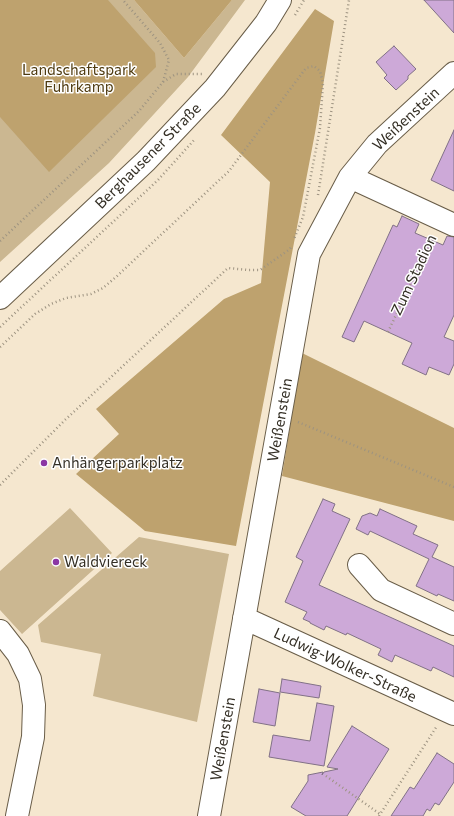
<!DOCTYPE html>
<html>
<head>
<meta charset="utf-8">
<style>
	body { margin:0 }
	canvas { display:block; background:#f5e7cf }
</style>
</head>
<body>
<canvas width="454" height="816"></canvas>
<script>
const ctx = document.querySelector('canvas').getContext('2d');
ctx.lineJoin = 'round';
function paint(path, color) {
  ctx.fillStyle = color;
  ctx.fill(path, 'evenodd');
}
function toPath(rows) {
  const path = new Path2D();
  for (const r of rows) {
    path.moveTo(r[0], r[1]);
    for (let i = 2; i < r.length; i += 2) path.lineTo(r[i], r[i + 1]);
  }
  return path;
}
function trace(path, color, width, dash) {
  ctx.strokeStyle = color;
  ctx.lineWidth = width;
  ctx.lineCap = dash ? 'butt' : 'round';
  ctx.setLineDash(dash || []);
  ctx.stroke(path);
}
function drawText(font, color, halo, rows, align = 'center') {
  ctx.font = font + ' Commissioner,sans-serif';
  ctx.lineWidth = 3;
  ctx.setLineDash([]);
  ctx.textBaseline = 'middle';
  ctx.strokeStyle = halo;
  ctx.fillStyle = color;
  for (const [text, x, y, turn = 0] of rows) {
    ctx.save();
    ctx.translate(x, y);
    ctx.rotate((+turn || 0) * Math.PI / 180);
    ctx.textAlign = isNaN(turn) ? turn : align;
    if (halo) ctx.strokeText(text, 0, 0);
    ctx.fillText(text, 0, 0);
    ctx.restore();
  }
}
const green = toPath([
	[0,0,134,0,184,58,232,0,245,0,188,77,109,163,0,262],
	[70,508,112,553,22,634,0,610,0,571],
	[139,537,229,554,197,722,93,696,101,654,41,642,38,625]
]);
const forest = toPath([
	[0,0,108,0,155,53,156,67,49,172,0,117],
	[134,0,232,0,184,58],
	[315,9,334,21,315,133,236,546,145,531,76,474,119,434,96,409,224,299,261,283,270,182,221,135],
	[302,353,454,428,454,521,282,476]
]);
const building = toPath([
	[424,0,454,0,454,33,424,0],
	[394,46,416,69,408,76,408,79,396,90,384,78,387,75,376,62,394,46],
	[454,130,454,191,431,180,454,130],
	[402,216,419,224,415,233,443,245,447,236,454,237,454,315,444,337,454,341,454,364,449,375,429,367,426,375,402,364,412,343,364,321,354,342,342,337,393,225,397,227,402,216],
	[323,499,335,504,332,511,350,519,319,585,454,646,454,677,433,667,431,671,395,655,392,662,378,655,381,649,347,633,346,635,326,626,324,630,310,623,310,622,303,619,307,612,285,602,303,561,296,557,323,499],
	[380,509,417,526,413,534,438,545,432,557,454,567,454,601,438,594,437,596,416,586,429,559,370,531,368,535,356,529,362,516,370,513,377,516,380,509],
	[282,679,321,686,319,698,280,692,282,679],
	[259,689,280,693,275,726,253,722,259,689],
	[317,703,334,706,324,766,269,757,273,735,310,741,317,703],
	[352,726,389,749,347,816,306,816,291,807,308,781,308,775,323,772,322,775,324,772,338,769,327,767,352,726],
	[437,753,454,764,454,782,439,805,435,803,430,811,427,809,423,816,391,816,410,787,414,789,437,753]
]);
const path = toPath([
	[295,15,304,0],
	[163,82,176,74,203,74],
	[318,195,349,0],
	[0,241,139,111,163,82,169,60,160,43,123,0],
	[0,327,158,180,195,139],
	[388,332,433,236],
	[0,347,35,314,51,304,66,298,91,294,103,288,116,277,229,171,306,68,314,66,320,71,323,83,320,128,303,217,294,239],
	[298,422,454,487],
	[0,485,65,420,228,268,248,270,260,270,290,249,291,247],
	[326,776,380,814],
	[379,816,437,726]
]);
const minor = toPath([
	[350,177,454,225],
	[359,565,381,590,454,624],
	[244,618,454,714],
	[0,631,18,654,30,679,34,705,33,737,17,816],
	[209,816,309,254,350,177,377,144,454,73]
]);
const major = toPath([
	[0,298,146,161,215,88,266,23,280,0]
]);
const markers = [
	[44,463,4,"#8b36a4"],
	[56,562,4,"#8b36a4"]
];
const parkNames = [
	["Landschaftspark",79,70],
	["Fuhrkamp",79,87]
];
const streetNames = [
	["Weißenstein",406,119,-43],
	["Berghausener Straße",148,156,-45],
	["Zum Stadion",414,275,-65],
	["Weißenstein",280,420,-80],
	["Ludwig-Wolker-Straße",345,665,25],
	["Weißenstein",223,739,-80]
];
const poiNames = [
	["Anhängerparkplatz",52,463],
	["Waldviereck",64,562]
];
paint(green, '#cbb791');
paint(forest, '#bea26e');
paint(building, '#cda9d8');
trace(building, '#817186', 1);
trace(minor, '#695d48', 24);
trace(major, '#695d48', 24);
trace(path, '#9d9381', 2.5, [1, 3]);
trace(minor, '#fff', 22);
trace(major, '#fff', 22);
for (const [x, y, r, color] of markers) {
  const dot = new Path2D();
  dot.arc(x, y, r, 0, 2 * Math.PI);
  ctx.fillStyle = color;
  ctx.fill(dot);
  trace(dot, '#fff', 1.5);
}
drawText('15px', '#4e3a0f', '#fff', parkNames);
drawText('15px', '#342f25', '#fff', streetNames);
drawText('15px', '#342f25', '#fff', poiNames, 'left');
</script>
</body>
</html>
